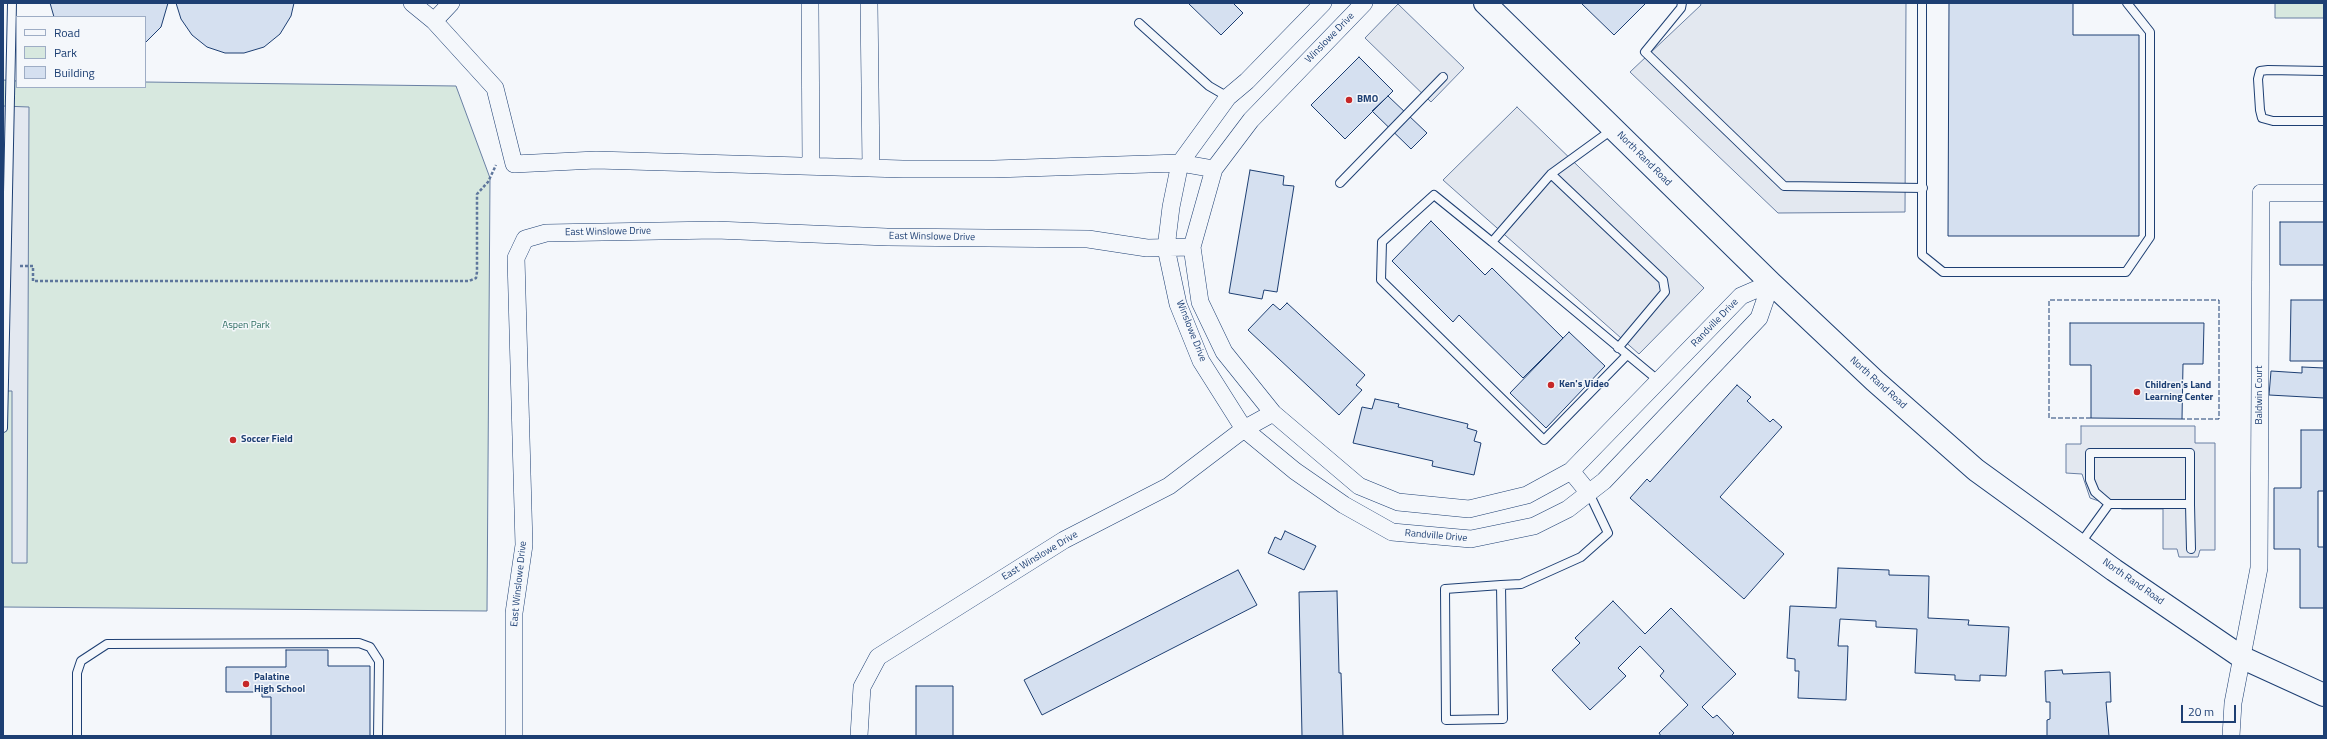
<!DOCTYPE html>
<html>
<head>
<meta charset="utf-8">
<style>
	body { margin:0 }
	#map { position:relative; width:2327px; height:739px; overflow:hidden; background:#f4f7fb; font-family:"Titillium Web",sans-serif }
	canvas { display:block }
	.frame { position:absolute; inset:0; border:4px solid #1d3f73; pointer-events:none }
	.legend { position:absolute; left:16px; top:16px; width:130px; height:72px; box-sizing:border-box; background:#f4f7fb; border:1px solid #9eadc5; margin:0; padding:5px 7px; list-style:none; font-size:12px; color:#1d3f73 }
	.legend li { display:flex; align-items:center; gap:8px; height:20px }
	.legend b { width:20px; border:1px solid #9eadc5 }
	.scale { position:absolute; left:2181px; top:705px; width:55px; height:18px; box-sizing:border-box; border:2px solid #1d3f73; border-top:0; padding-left:5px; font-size:12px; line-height:14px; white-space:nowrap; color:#1d3f73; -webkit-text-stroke:3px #f4f7fb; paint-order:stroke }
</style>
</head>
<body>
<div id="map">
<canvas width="2327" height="739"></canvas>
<div class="frame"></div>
<ul class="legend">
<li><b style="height:5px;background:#f4f7fb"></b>Road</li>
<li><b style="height:11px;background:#d7e8df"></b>Park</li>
<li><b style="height:11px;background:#d5e0f0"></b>Building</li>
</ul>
<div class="scale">20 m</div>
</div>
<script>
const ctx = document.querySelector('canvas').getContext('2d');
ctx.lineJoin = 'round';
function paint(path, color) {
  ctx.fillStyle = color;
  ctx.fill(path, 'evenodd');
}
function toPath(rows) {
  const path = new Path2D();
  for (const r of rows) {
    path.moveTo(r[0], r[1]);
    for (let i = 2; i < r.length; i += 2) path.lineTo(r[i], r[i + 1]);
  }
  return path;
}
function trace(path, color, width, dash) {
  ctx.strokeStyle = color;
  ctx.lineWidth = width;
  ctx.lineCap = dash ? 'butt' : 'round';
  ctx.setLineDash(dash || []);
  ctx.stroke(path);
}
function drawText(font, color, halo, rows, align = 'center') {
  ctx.font = font + ' "Titillium Web",sans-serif';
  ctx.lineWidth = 3;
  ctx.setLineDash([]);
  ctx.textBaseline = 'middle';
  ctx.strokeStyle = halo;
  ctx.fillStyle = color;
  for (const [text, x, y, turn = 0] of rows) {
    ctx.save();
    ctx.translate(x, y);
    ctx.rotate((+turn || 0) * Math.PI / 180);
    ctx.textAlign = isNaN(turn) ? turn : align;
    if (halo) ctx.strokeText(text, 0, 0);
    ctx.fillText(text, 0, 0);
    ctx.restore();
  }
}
const green = toPath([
	[2275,3,2324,3,2324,18,2275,18,2275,3],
	[3,80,17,81,17,87,145,87,145,82,456,86,490,178,487,611,3,607,3,80]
]);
const parking = toPath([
	[1700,3,1906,3,1905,212,1778,213,1630,72,1701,5,1700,3],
	[1398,4,1464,68,1431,102,1365,38,1398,4],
	[3,106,29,107,27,563,12,563,12,391,3,391,3,106],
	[1517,107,1704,288,1639,354,1443,180,1517,107],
	[2081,426,2195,426,2195,443,2215,443,2215,550,2200,550,2198,557,2179,557,2177,549,2163,549,2163,509,2122,509,2090,498,2082,474,2066,473,2066,444,2081,444,2081,426]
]);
const building = toPath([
	[50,3,168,3,161,27,145,43,145,17,54,17,50,3],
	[176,3,294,3,291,16,280,34,264,47,244,53,225,53,207,47,192,35,181,19,176,3],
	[1188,3,1233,3,1243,13,1221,35,1188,3],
	[1581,3,1646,3,1614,35,1581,3],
	[1949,3,2073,3,2073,35,2139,35,2139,236,1948,236,1949,3],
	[1359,57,1393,91,1345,139,1311,105,1359,57],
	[1388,96,1427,133,1411,149,1372,111,1388,96],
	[1250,170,1284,176,1283,185,1294,186,1277,292,1264,290,1262,299,1229,293,1250,170],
	[1431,221,1485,275,1492,268,1563,338,1523,378,1459,315,1453,322,1392,261,1431,221],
	[2280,222,2324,222,2324,265,2280,265,2280,222],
	[2291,300,2324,300,2324,361,2290,361,2291,300],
	[1287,303,1365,375,1356,385,1362,390,1339,415,1248,330,1273,304,1280,310,1287,303],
	[2070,323,2204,323,2203,364,2183,364,2182,419,2091,418,2091,365,2070,365,2070,323],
	[1569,332,1605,366,1546,428,1510,393,1569,332],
	[2302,367,2324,368,2324,398,2269,395,2271,371,2302,373,2302,367],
	[1737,385,1751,397,1747,401,1770,422,1773,419,1782,427,1720,497,1784,554,1744,599,1630,498,1647,479,1650,482,1737,385],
	[1375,399,1399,404,1398,407,1468,424,1467,428,1477,431,1474,441,1481,443,1474,475,1432,466,1433,461,1353,443,1362,407,1372,409,1375,399],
	[2301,430,2324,430,2324,491,2318,491,2318,547,2324,547,2324,608,2300,608,2300,549,2274,549,2274,488,2301,488,2301,430],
	[1285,531,1316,546,1304,570,1268,553,1275,537,1281,540,1285,531],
	[1838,568,1889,570,1889,575,1929,576,1928,618,1969,620,1968,625,2009,627,2006,676,1980,675,1980,681,1955,680,1955,675,1915,673,1917,629,1876,627,1876,621,1840,619,1838,646,1848,646,1846,700,1798,698,1799,671,1795,671,1795,659,1787,658,1790,606,1836,608,1838,568],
	[1238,570,1257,605,1042,715,1024,680,1238,570],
	[1337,591,1339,673,1341,673,1343,736,1302,736,1299,592,1337,591],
	[1613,601,1645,634,1671,608,1736,674,1702,707,1713,718,1717,715,1734,733,1731,736,1661,736,1659,733,1688,705,1660,676,1664,671,1640,646,1618,668,1626,676,1590,710,1552,670,1580,643,1575,638,1613,601],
	[286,650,328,650,328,666,370,666,370,736,271,736,271,697,262,697,262,692,226,692,226,667,286,667,286,650],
	[2062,670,2063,674,2110,672,2111,702,2106,702,2109,736,2047,736,2047,720,2050,719,2050,702,2046,702,2045,671,2062,670],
	[916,686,953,686,953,736,916,736,916,686]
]);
const path = toPath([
	[20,266,33,266,33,281,469,281,476,278,477,272,477,194,488,182,496,165]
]);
const service = toPath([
	[1682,3,1681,8,1645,52,1784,186,1923,188],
	[1922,3,1922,255,1943,272,2126,272,2150,237,2150,32,2127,3],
	[1139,23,1209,86,1228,97],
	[2324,71,2268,70,2260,71,2258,79,2260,110,2262,118,2273,121,2324,121],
	[1613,129,1551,174,1492,242,1659,381],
	[1551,174,1663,280,1665,292,1618,348],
	[1340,183,1443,77],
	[1492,242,1434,195,1382,242,1381,280,1544,440,1627,355],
	[3,428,12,3],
	[2190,504,2191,549],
	[2080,544,2109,504,2190,504,2190,453,2090,453,2090,480,2095,492,2109,504],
	[1501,585,1503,719,1446,720,1445,589,1501,585,1521,584,1581,557,1608,533,1589,493],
	[77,736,77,673,81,661,107,644,359,643,370,647,379,661,378,736]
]);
const minor = toPath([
	[412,3,434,21],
	[451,3,434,21,495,88,514,164,596,160,903,169,994,169,1180,163,1214,169],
	[810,3,811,166],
	[869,3,871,168],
	[1323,3,1247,81,1228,97,1180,163,1171,207,1166,248,1178,304,1201,361,1244,429,1295,471,1344,505,1392,532,1471,539,1534,526,1568,509,1604,481,1759,318,1771,283],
	[1364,3,1251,120,1214,169,1192,247,1200,302,1224,352,1273,413,1359,486,1398,502,1469,509,1527,495,1571,471,1741,296,1771,283],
	[1571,471,1589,493],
	[514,736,514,613,524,545,516,258,525,239,546,233,716,230,887,237,1088,239,1147,248,1192,247],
	[859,736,862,687,878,657,1064,540,1169,486,1244,429,1273,413],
	[2231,736,2233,703,2259,568,2261,193,2324,193]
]);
const primary = toPath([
	[1485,3,1771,283,1875,381,1976,470,2114,570,2243,658,2324,695]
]);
const fence = toPath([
	[2091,418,2049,418,2049,300,2219,300,2219,419,2182,419]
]);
const markers = [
	[1349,100,4,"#c62828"],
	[1551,385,4,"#c62828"],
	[2137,392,4,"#c62828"],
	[233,440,4,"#c62828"],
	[246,684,4,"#c62828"]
];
const streetNames = [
	["Winslowe Drive",1330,38,-46],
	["North Rand Road",1644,159,45],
	["East Winslowe Drive",608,232,-1],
	["East Winslowe Drive",932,237,1],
	["Randville Drive",1715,323,-46],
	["Winslowe Drive",1191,331,68],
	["North Rand Road",1878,383,42],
	["Baldwin Court",2260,395,-90],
	["Randville Drive",1436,536,5],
	["East Winslowe Drive",1040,556,-31],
	["North Rand Road",2133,582,35],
	["East Winslowe Drive",519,584,-84]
];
const poiNames = [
	["BMO",1357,100],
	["Ken's Video",1559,385],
	["Children's Land",2145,386],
	["Learning Center",2145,398],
	["Soccer Field",241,440],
	["Palatine",254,678],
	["High School",254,690]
];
const parkNames = [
	["Aspen Park",246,326]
];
paint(green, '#d7e8df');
trace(green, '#687fa3', 1);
paint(parking, '#e3e8f0');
trace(parking, '#687fa3', 1);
paint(building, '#d5e0f0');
trace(building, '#1d3f73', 1);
trace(service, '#1d3f73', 10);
trace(minor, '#1d3f73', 18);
trace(primary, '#1d3f73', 24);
trace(path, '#5e769c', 2.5, [3, 2]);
trace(service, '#f4f7fb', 8);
trace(minor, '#f4f7fb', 17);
trace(primary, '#f4f7fb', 22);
trace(fence, '#1d3f73', 1, [5, 2]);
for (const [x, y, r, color] of markers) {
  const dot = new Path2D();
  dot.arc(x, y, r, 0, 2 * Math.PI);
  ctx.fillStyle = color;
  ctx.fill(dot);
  trace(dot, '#f4f7fb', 1.5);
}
drawText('10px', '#1d3f73', '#f4f7fb', streetNames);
drawText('bold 10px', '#1d3f73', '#f4f7fb', poiNames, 'left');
drawText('10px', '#2c6c60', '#f4f7fb', parkNames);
</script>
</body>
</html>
